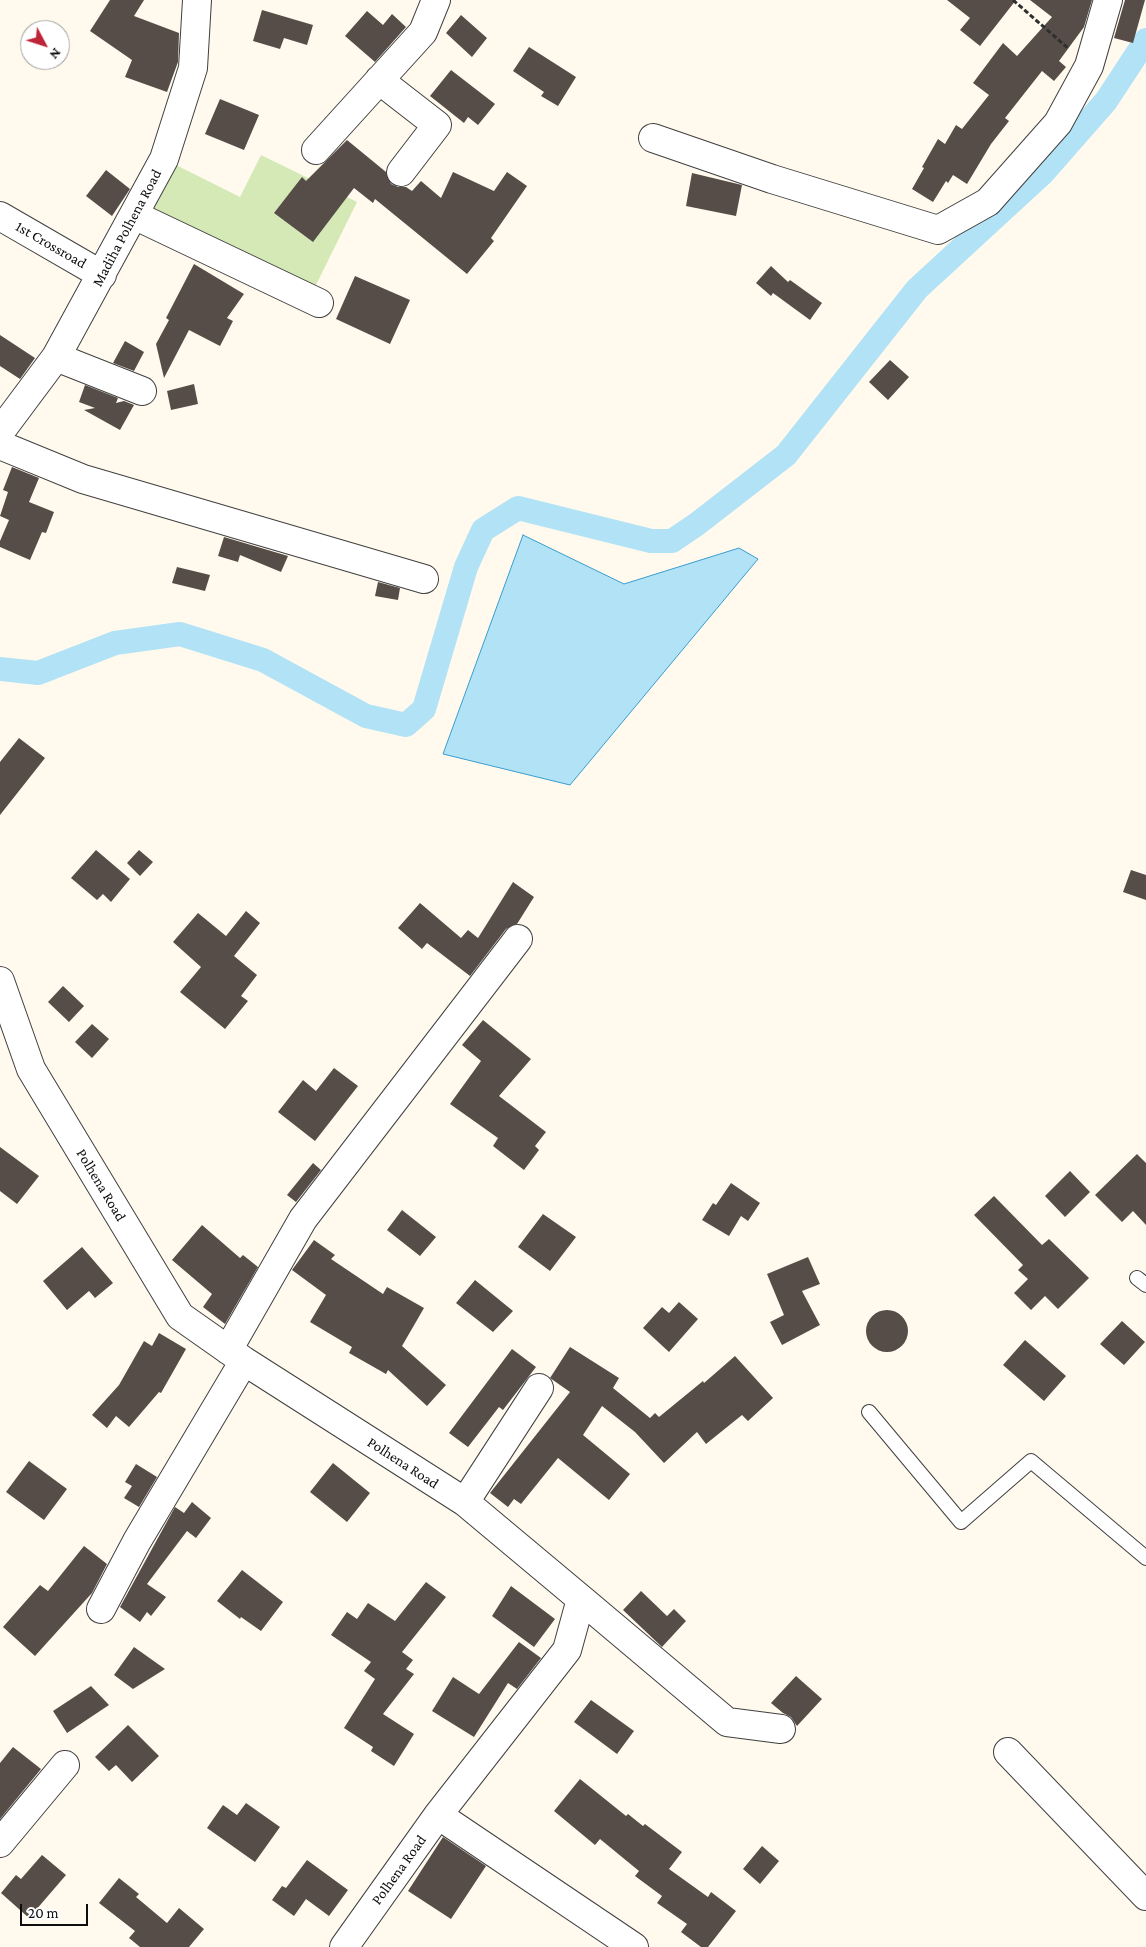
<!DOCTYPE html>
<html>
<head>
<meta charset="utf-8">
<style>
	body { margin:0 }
	#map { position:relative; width:1146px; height:1947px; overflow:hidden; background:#fffaed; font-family:"Crimson Pro",serif }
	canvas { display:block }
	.north { position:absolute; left:20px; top:20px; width:50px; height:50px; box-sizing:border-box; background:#fff; border:1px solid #9e9e9e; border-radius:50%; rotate:130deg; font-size:14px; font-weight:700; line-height:20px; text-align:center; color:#0d0d0d }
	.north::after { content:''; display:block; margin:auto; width:18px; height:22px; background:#be2437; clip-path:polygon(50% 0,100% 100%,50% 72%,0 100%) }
	.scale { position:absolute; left:20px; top:1904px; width:68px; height:22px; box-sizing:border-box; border:2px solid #0d0d0d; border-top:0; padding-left:6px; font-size:15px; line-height:18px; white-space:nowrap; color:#0d0d0d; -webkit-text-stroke:4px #fff; paint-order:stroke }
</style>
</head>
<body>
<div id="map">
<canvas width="1146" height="1947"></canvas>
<div class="north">N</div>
<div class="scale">20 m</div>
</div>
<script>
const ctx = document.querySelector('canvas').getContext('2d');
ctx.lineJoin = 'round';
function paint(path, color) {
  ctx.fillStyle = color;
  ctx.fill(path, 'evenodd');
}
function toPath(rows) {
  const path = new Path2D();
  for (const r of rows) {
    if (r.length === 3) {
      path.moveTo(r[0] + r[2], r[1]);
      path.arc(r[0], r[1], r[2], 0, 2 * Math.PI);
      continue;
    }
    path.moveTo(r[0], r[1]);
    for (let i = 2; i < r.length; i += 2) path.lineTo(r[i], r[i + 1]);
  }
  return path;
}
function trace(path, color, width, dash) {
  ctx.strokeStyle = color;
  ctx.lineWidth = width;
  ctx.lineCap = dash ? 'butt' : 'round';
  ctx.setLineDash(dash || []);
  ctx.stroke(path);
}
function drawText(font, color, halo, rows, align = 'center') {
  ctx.font = font + ' "Crimson Pro",serif';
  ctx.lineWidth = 5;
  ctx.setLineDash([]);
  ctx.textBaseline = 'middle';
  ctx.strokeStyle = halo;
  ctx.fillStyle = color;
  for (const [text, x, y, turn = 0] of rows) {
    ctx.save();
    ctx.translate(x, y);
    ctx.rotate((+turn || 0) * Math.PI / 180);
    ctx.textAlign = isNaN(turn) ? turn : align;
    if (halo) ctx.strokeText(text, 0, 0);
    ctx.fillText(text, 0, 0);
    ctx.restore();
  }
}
const green = toPath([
	[261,155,357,202,314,289,152,210,174,164,240,197]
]);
const water = toPath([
	[523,535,624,584,739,548,758,559,570,785,443,754,523,535]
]);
const canal = toPath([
	[0,669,38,673,115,643,180,634,263,660,366,716,406,725,424,709,466,567,483,530,518,508,651,541,672,541,697,524,786,455,917,289,1042,174,1106,101,1146,40]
]);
const building = toPath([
	[110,0,144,0,134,16,179,33,178,62,167,92,125,77,132,60,90,31],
	[947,0,1016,0,980,46,960,30,970,18],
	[1030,0,1092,0,1084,27,1059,61,1066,67,1054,81,1042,71,1005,118,1009,121,991,144,967,184,953,175,948,183,946,181,933,202,912,189,924,168,922,167,938,139,945,144,956,125,962,129,989,95,973,83,1003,43,1017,56,1052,17],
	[1125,0,1145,0,1133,43,1114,38],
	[262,10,313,25,307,45,284,38,280,49,253,41],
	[367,11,383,25,392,14,406,27,375,62,345,36],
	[461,15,487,38,472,57,446,33],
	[529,47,576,77,558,106,541,96,544,92,513,71],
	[451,70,495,104,478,125,468,117,464,123,430,96],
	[220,99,259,115,244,150,205,134],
	[347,140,386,172,391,184,398,187,406,187,412,191,421,181,441,198,453,172,494,191,507,172,527,186,491,238,494,241,467,274,375,199,373,203,354,188,313,242,274,213,302,177,306,181],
	[106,170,130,189,112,216,86,196],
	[692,173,742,185,736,216,686,206],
	[194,264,244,294,227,318,233,321,220,346,189,330,164,378,156,344,169,320,166,318],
	[771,266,788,282,790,280,822,303,810,320,773,293,771,296,756,283],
	[355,276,410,300,390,344,336,319],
	[0,335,35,358,20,379,0,366],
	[125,341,144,352,134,371,113,363],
	[890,360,909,377,888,400,869,382],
	[194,384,198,404,171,410,167,391],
	[85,385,118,398,116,403,124,401,134,405,120,430,84,410,95,408,79,402],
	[12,467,39,478,29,502,54,512,46,533,42,532,30,560,0,547,0,541,9,520,0,516,8,492,3,490],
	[224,537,288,556,281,572,240,555,238,562,218,556],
	[177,567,210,575,205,591,172,583],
	[378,582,400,588,398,600,375,596],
	[19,738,45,758,0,815,0,762],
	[96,850,130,879,111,902,103,894,97,900,71,878],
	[139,850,153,862,140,876,127,863],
	[1131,870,1146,875,1146,900,1123,892],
	[513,882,534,897,517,924,506,929,470,976,427,943,422,949,398,928,420,903,461,938,468,930,478,938],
	[246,911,260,923,234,956,257,975,241,996,248,1001,225,1029,180,992,201,967,173,942,198,913,226,936],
	[63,986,84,1006,69,1022,48,1002],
	[483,1020,531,1059,499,1096,546,1132,535,1146,539,1150,524,1170,493,1146,498,1138,450,1104,481,1061,462,1045],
	[92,1024,109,1039,92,1058,75,1042],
	[334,1068,358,1086,315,1141,278,1112,303,1080,316,1091],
	[0,1147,39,1176,17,1204,0,1191],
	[1137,1154,1146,1163,1146,1225,1133,1211,1122,1222,1095,1195],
	[313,1163,321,1170,296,1202,287,1195],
	[1070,1171,1090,1192,1065,1217,1045,1196],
	[731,1183,760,1203,748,1221,741,1216,729,1236,702,1220,713,1203,716,1205],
	[994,1196,1042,1245,1049,1239,1089,1278,1058,1309,1045,1296,1031,1310,1014,1293,1028,1279,1018,1270,1023,1265,974,1215],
	[402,1210,436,1237,420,1256,387,1230],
	[543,1214,576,1237,550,1271,518,1247],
	[202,1225,240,1258,243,1255,258,1267,225,1324,203,1307,212,1294,172,1260],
	[314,1240,335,1255,331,1259,383,1294,387,1287,424,1308,402,1346,446,1385,427,1406,388,1370,386,1374,349,1353,352,1347,310,1322,326,1295,292,1270],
	[82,1247,113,1283,95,1298,89,1291,67,1310,43,1281],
	[808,1257,820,1284,802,1291,820,1325,782,1345,770,1322,784,1315,767,1274],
	[475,1280,513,1311,493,1332,456,1303],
	[679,1302,698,1319,669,1352,643,1328,662,1307,669,1313],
	[887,1331,21],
	[1122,1321,1145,1342,1124,1365,1100,1344],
	[159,1333,186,1349,161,1393,159,1392,129,1427,116,1416,107,1428,92,1415,119,1385,144,1341,152,1346],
	[1025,1340,1066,1376,1044,1401,1003,1365],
	[570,1347,619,1378,613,1388,650,1418,655,1413,659,1417,703,1381,704,1383,735,1356,773,1398,748,1421,742,1415,706,1444,697,1432,664,1463,635,1432,602,1406,583,1435,630,1474,609,1500,558,1458,521,1504,514,1499,508,1507,490,1493,570,1392,550,1378],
	[512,1349,536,1367,503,1410,499,1407,468,1447,449,1433],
	[29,1461,67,1489,44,1520,6,1492],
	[333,1463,370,1493,347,1522,310,1492],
	[136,1464,157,1477,139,1507,124,1498,132,1486,125,1482],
	[192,1502,211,1518,196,1538,187,1531,147,1584,166,1597,151,1616,147,1612,140,1622,120,1607,175,1507,184,1513],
	[84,1546,107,1564,92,1593,35,1656,3,1627,40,1585,48,1591],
	[242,1570,283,1602,261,1631,241,1617,240,1619,217,1601],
	[426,1582,446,1597,402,1652,413,1660,406,1669,414,1674,383,1714,414,1734,394,1766,371,1751,373,1747,344,1728,375,1679,364,1671,371,1662,331,1635,347,1612,357,1619,368,1603,395,1621],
	[511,1586,555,1619,534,1647,492,1616],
	[641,1591,667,1616,674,1609,686,1621,662,1647,623,1610],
	[519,1642,541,1658,517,1689,508,1683,474,1737,432,1711,453,1677,479,1694],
	[134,1647,165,1669,133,1689,114,1675],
	[796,1676,822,1699,797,1726,791,1717,783,1713,771,1703],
	[91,1686,109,1705,67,1733,53,1711],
	[591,1700,634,1731,617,1754,574,1722],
	[128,1725,159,1756,132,1782,116,1765,109,1771,95,1757],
	[13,1747,41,1769,0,1819,0,1763],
	[580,1779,626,1816,628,1814,643,1826,645,1824,682,1852,669,1869,708,1897,711,1892,736,1911,708,1947,701,1947,681,1932,687,1924,657,1903,662,1896,635,1876,639,1871,600,1839,595,1845,554,1811],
	[246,1803,280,1827,255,1862,207,1828,223,1805,237,1815],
	[443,1837,486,1866,451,1919,408,1891],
	[762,1846,779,1861,760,1884,743,1869],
	[42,1855,66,1875,29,1918,1,1893,16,1875,21,1879],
	[307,1860,348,1890,329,1916,306,1899,294,1916,272,1900,282,1886,286,1888],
	[119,1878,139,1894,136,1897,167,1923,179,1908,204,1929,189,1947,140,1947,129,1938,135,1931,99,1903]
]);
const path = toPath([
	[1013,0,1069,49]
]);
const lane = toPath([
	[1137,1278,1146,1285],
	[869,1412,961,1522,1031,1461,1146,1558]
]);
const street = toPath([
	[379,80,437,125,401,172],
	[653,138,772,179,938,230,988,202,1058,123,1089,66,1108,0],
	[316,150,423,32,436,0],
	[134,215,319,303],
	[0,216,102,275],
	[56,357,142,391],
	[0,432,56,357,164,159,193,68,197,0],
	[0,445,83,479,424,579],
	[0,981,31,1069,180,1316,244,1361,465,1502,581,1599,567,1650,438,1815,344,1947],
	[228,1350,303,1219,518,939],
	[465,1502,539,1388],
	[581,1599,727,1722,781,1729],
	[101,1609,137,1541,244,1361],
	[1008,1752,1146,1896],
	[438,1815,634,1947],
	[0,1843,65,1765]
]);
const streetNames = [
	["Madiha Polhena Road",127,228,-62],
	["1st Crossroad",51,245,30],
	["Polhena Road",101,1185,59],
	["Polhena Road",403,1463,33],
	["Polhena Road",399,1870,-54]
];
paint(green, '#d5e9b7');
paint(water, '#b2e2f6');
trace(water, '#389dce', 1);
trace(canal, '#b2e2f6', 24);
paint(building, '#564d49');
trace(lane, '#404040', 16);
trace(street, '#404040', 30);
trace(path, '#2f2f2f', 3, [5, 2.5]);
trace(lane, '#fff', 14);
trace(street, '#fff', 28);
drawText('15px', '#0d0d0d', '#fff', streetNames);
</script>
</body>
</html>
